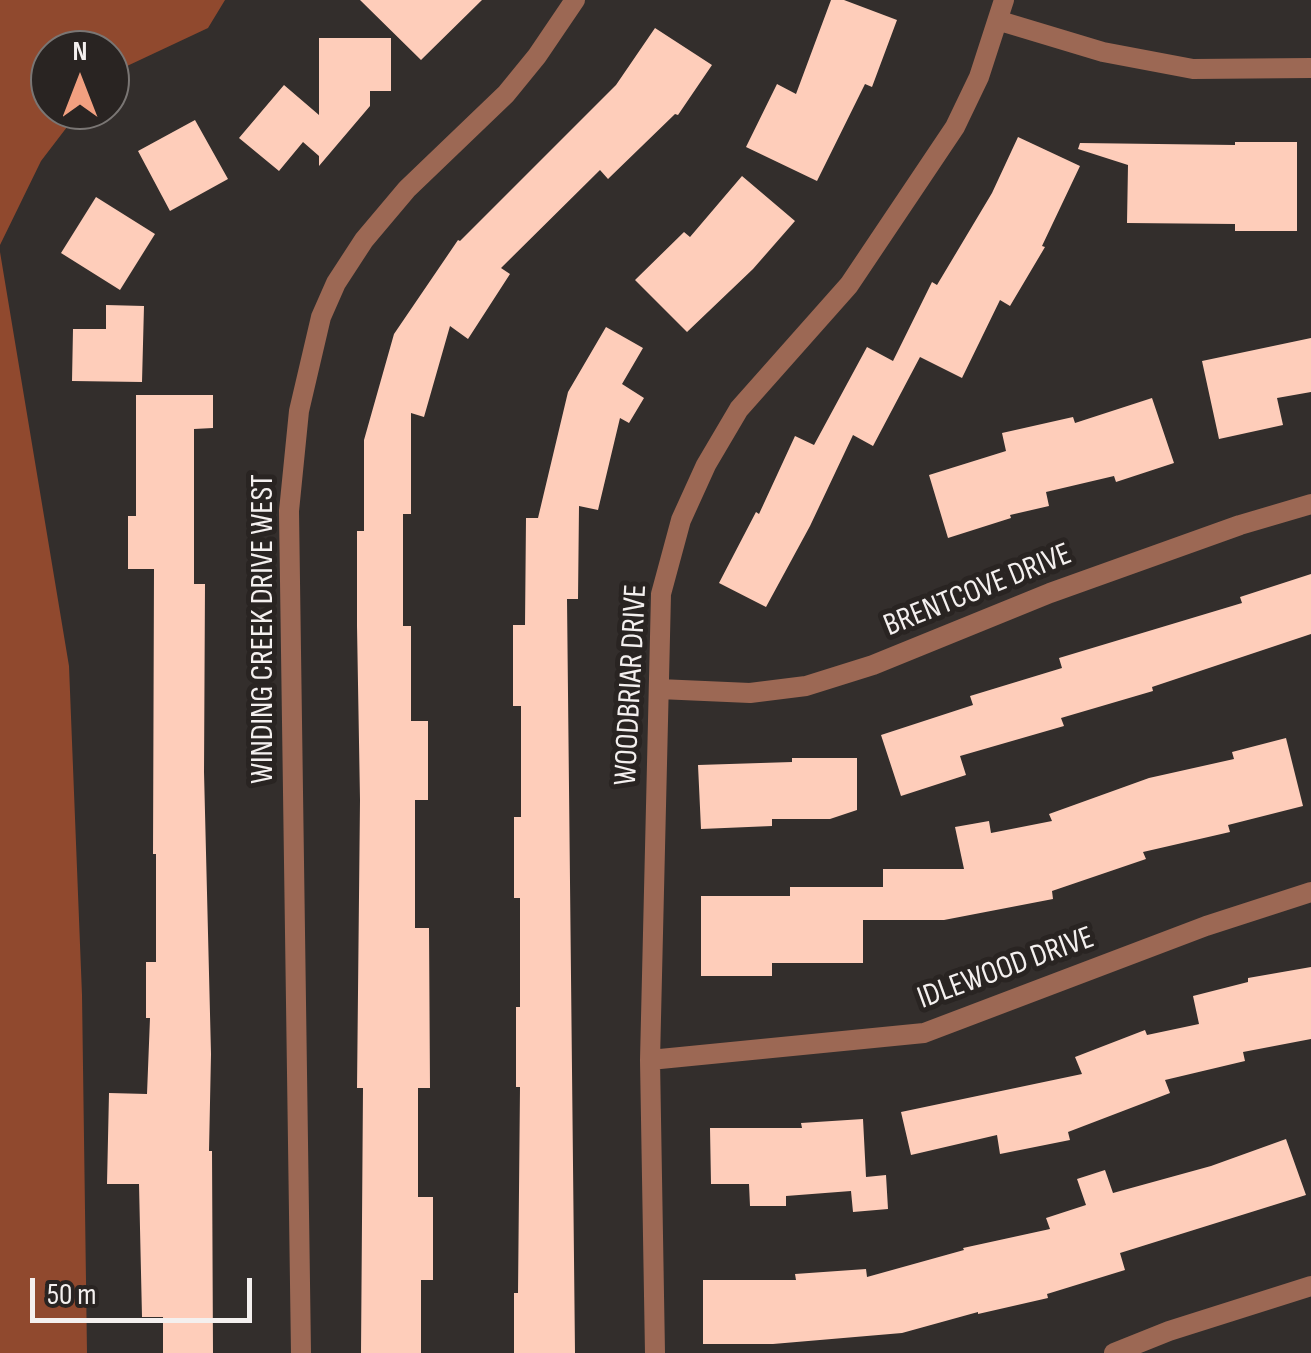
<!DOCTYPE html>
<html>
<head>
<meta charset="utf-8">
<style>
	body { margin:0 }
	#map { position:relative; width:1311px; height:1353px; overflow:hidden; background:#332e2c; font-family:"Sofia Sans Condensed",sans-serif }
	canvas { display:block }
	.north { position:absolute; left:30px; top:30px; width:100px; height:100px; box-sizing:border-box; background:#292422; border:2px solid #7a7674; border-radius:50%; rotate:0deg; font-size:28px; font-weight:700; line-height:40px; text-align:center; color:#f4f0ef }
	.north::after { content:''; display:block; margin:auto; width:35px; height:45px; background:#f2a080; clip-path:polygon(50% 0,100% 100%,50% 72%,0 100%) }
	.scale { position:absolute; left:30px; top:1278px; width:222px; height:45px; box-sizing:border-box; border:5px solid #f4f0ef; border-top:0; padding-left:12px; font-size:30px; line-height:35px; white-space:nowrap; color:#f4f0ef; -webkit-text-stroke:8px #292422; paint-order:stroke }
</style>
</head>
<body>
<div id="map">
<canvas width="1311" height="1353"></canvas>
<div class="north">N</div>
<div class="scale">50 m</div>
</div>
<script>
const ctx = document.querySelector('canvas').getContext('2d');
ctx.lineJoin = 'round';
function paint(path, color) {
  ctx.fillStyle = color;
  ctx.fill(path, 'evenodd');
}
function toPath(rows) {
  const path = new Path2D();
  for (const r of rows) {
    path.moveTo(r[0], r[1]);
    for (let i = 2; i < r.length; i += 2) path.lineTo(r[i], r[i + 1]);
  }
  return path;
}
function trace(path, color, width, dash) {
  ctx.strokeStyle = color;
  ctx.lineWidth = width;
  ctx.lineCap = dash ? 'butt' : 'round';
  ctx.setLineDash(dash || []);
  ctx.stroke(path);
}
function drawText(font, color, halo, rows, align = 'center') {
  ctx.font = font + ' "Sofia Sans Condensed",sans-serif';
  ctx.lineWidth = 10;
  ctx.setLineDash([]);
  ctx.textBaseline = 'middle';
  ctx.strokeStyle = halo;
  ctx.fillStyle = color;
  for (const [text, x, y, turn = 0] of rows) {
    ctx.save();
    ctx.translate(x, y);
    ctx.rotate((+turn || 0) * Math.PI / 180);
    ctx.textAlign = isNaN(turn) ? turn : align;
    if (halo) ctx.strokeText(text, 0, 0);
    ctx.fillText(text, 0, 0);
    ctx.restore();
  }
}
const forest = toPath([
	[0,0,225,0,208,28,110,74,110,50,50,50,50,110,80,110,41,161,0,245],
	[0,252,69,666,82,995,87,1353,0,1353]
]);
const building = toPath([
	[360,0,482,0,421,60],
	[831,0,844,0,897,20,872,87,865,84,817,181,746,147,777,84,796,94],
	[655,28,712,65,678,115,675,114,608,179,600,170,501,268,510,274,468,339,450,326,424,417,411,413,411,514,403,514,403,626,411,626,411,721,428,721,428,800,415,800,415,928,429,928,430,1088,418,1088,418,1197,433,1197,433,1280,421,1280,421,1353,361,1353,363,1088,357,1088,360,800,357,626,357,531,364,531,364,440,394,334,458,240,460,241,616,85],
	[319,38,391,38,391,91,370,91,370,106,319,166,319,156,303,142,279,171,239,138,284,85,319,115],
	[195,120,228,179,170,211,138,151],
	[1018,137,1080,166,1042,246,1045,247,1010,306,1000,300,962,378,920,357,873,446,853,435,810,526,766,607,719,583,756,512,759,514,795,436,814,445,867,347,893,361,932,282,937,285,992,193],
	[1235,142,1297,142,1297,231,1235,231,1235,224,1127,223,1128,165,1078,149,1080,143,1235,145],
	[742,176,795,221,753,269,687,332,635,280,684,232,690,237],
	[96,197,155,234,120,290,61,253],
	[106,305,144,306,142,382,72,381,73,329,106,329],
	[606,327,643,348,622,384,644,398,629,423,620,418,598,510,579,506,578,599,567,599,575,1353,514,1353,514,1293,518,1293,520,1087,516,1087,516,1007,520,1007,520,898,514,898,514,817,521,817,521,706,513,706,513,625,525,625,526,518,538,518,568,392],
	[1311,338,1311,392,1277,398,1283,425,1219,439,1202,361],
	[136,395,213,395,213,428,194,429,194,584,205,584,204,772,211,1054,209,1151,212,1151,213,1353,163,1353,163,1317,142,1317,139,1184,107,1184,109,1093,147,1094,150,1018,146,1018,146,962,156,962,156,854,153,854,154,569,128,569,128,516,136,516],
	[1152,398,1174,463,1116,482,1114,476,1046,492,1049,506,1010,515,1011,518,948,538,929,475,1006,451,1002,433,1073,417,1075,423],
	[1311,574,1311,634,1152,687,1153,691,1061,718,1064,726,960,756,966,775,901,796,881,735,973,705,970,696,1062,668,1059,658,1242,603,1240,597],
	[1286,738,1303,806,1228,825,1230,832,1143,852,1146,859,1052,891,1053,899,944,920,863,920,863,963,772,963,772,976,701,976,701,896,790,896,790,887,883,887,883,869,964,869,955,827,989,821,991,833,1052,821,1049,814,1149,778,1234,759,1232,752],
	[792,758,857,758,857,810,830,819,772,819,772,826,701,829,698,765,792,762],
	[1311,967,1311,1039,1243,1052,1245,1061,1165,1080,1170,1093,1068,1132,1070,1140,1000,1154,997,1135,911,1155,901,1112,1082,1074,1075,1057,1145,1030,1147,1035,1199,1024,1193,996,1248,982,1248,978],
	[863,1119,866,1177,886,1175,888,1209,853,1212,851,1191,786,1196,786,1206,750,1206,749,1184,711,1184,710,1128,802,1128,801,1123],
	[1286,1139,1306,1195,1120,1253,1125,1270,1047,1294,1048,1298,978,1314,978,1312,902,1333,773,1344,703,1344,703,1280,796,1280,795,1274,866,1269,867,1277,964,1250,963,1248,1050,1229,1046,1218,1086,1205,1077,1179,1105,1170,1113,1193,1211,1166]
]);
const street = toPath([
	[1000,21,1103,52,1193,69,1311,68],
	[659,689,750,693,806,686,873,665,1050,593,1240,525,1311,504],
	[650,1060,924,1033,1206,926,1311,892],
	[301,1353,289,511,299,411,321,317,336,283,364,240,407,189,506,94,537,56,575,0],
	[655,1353,650,1060,661,594,681,520,706,465,739,409,849,285,955,127,979,77,1004,0],
	[1114,1353,1169,1331,1311,1286]
]);
const streetNames = [
	["BRENTCOVE DRIVE",978,591,-22],
	["WINDING CREEK DRIVE WEST",264,629,-90],
	["WOODBRIAR DRIVE",632,685,-87],
	["IDLEWOOD DRIVE",1006,969,-20]
];
paint(forest, '#90492e');
paint(building, '#fecdba');
trace(street, '#9c6854', 20);
drawText('32px', '#f4f0ef', '#292422', streetNames);
</script>
</body>
</html>
